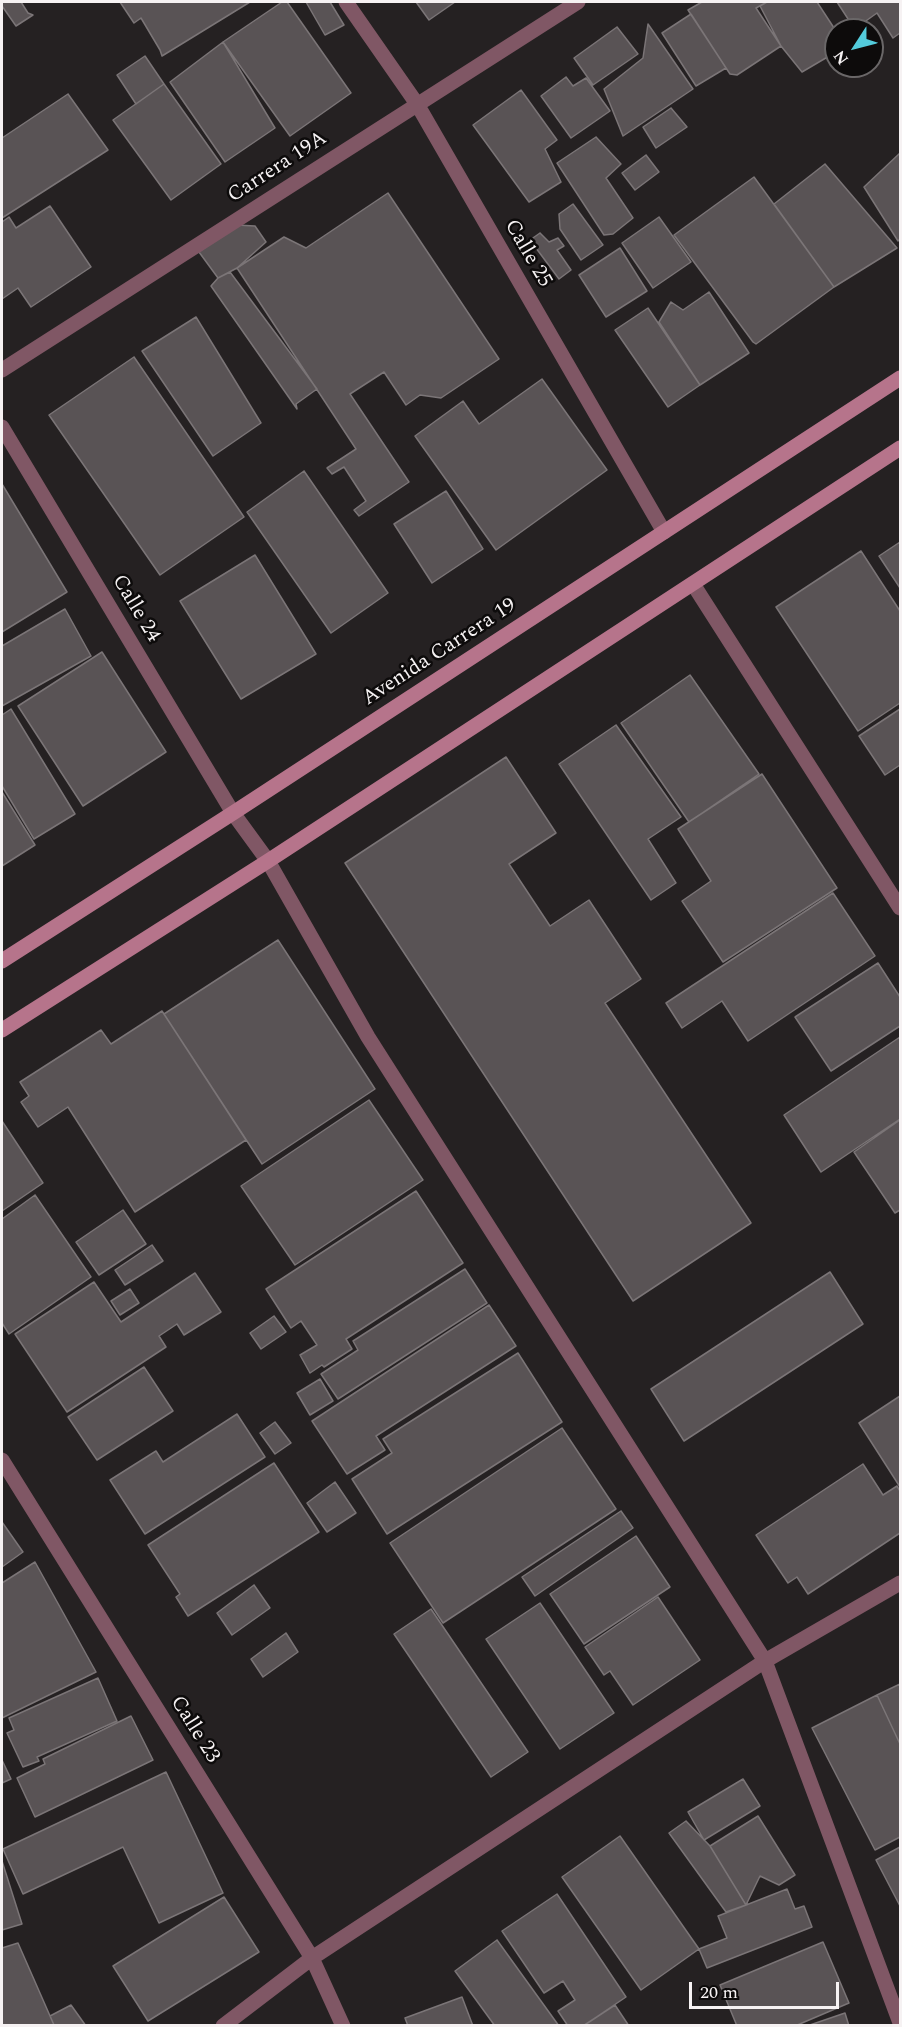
<!DOCTYPE html>
<html>
<head>
<meta charset="utf-8">
<style>
	body { margin:0 }
	#map { position:relative; width:902px; height:2027px; overflow:hidden; background:#252122; font-family:Spectral,serif }
	canvas { display:block }
	.frame { position:absolute; inset:0; border:3px solid #f6f2f3; pointer-events:none }
	.north { position:absolute; left:824px; top:18px; width:60px; height:60px; box-sizing:border-box; background:#0d0b0b; border:2px solid #6a6768; border-radius:50%; rotate:234deg; font-size:16px; font-weight:700; line-height:24px; text-align:center; color:#f6f2f3 }
	.north::after { content:''; display:block; margin:auto; width:21px; height:27px; background:#53cbdb; clip-path:polygon(50% 0,100% 100%,50% 72%,0 100%) }
	.scale { position:absolute; left:689px; top:1982px; width:150px; height:27px; box-sizing:border-box; border:3px solid #f6f2f3; border-top:0; padding-left:8px; font-size:18px; line-height:21px; white-space:nowrap; color:#f6f2f3; -webkit-text-stroke:4px #0d0b0b; paint-order:stroke }
</style>
</head>
<body>
<div id="map">
<canvas width="902" height="2027"></canvas>
<div class="frame"></div>
<div class="north">N</div>
<div class="scale">20 m</div>
</div>
<script>
const ctx = document.querySelector('canvas').getContext('2d');
ctx.lineJoin = 'round';
function paint(path, color) {
  ctx.fillStyle = color;
  ctx.fill(path, 'evenodd');
}
function toPath(rows) {
  const path = new Path2D();
  for (const r of rows) {
    path.moveTo(r[0], r[1]);
    for (let i = 2; i < r.length; i += 2) path.lineTo(r[i], r[i + 1]);
  }
  return path;
}
function trace(path, color, width, dash) {
  ctx.strokeStyle = color;
  ctx.lineWidth = width;
  ctx.lineCap = dash ? 'butt' : 'round';
  ctx.setLineDash(dash || []);
  ctx.stroke(path);
}
function drawText(font, color, halo, rows, align = 'center') {
  ctx.font = font + ' Spectral,serif';
  ctx.lineWidth = 5;
  ctx.setLineDash([]);
  ctx.textBaseline = 'middle';
  ctx.strokeStyle = halo;
  ctx.fillStyle = color;
  for (const [text, x, y, turn = 0] of rows) {
    ctx.save();
    ctx.translate(x, y);
    ctx.rotate((+turn || 0) * Math.PI / 180);
    ctx.textAlign = isNaN(turn) ? turn : align;
    if (halo) ctx.strokeText(text, 0, 0);
    ctx.fillText(text, 0, 0);
    ctx.restore();
  }
}
const building = toPath([
	[2,2,21,2,28,13,33,15,16,26,2,6,2,2],
	[120,2,250,2,162,56,160,50,141,18,134,23,120,2],
	[282,2,287,2,351,93,290,136,223,42,282,2],
	[306,2,330,2,344,25,325,35,306,2],
	[416,2,455,2,429,20,416,2],
	[702,2,767,2,756,8,781,46,737,75,730,74,688,10,702,2],
	[767,2,817,2,836,31,836,52,802,72,781,46,760,6,767,2],
	[837,2,900,2,900,33,893,38,877,13,856,28,852,25,837,2],
	[691,14,726,68,696,86,662,33,691,14],
	[648,24,693,89,623,136,604,89,643,58,648,24],
	[617,27,638,54,593,85,574,58,617,27],
	[223,42,275,128,225,162,170,82,223,42],
	[145,56,164,84,136,104,117,75,145,56],
	[566,77,573,86,586,78,610,111,571,138,541,96,566,77],
	[164,84,221,164,171,200,113,120,164,84],
	[521,90,557,140,545,149,561,182,529,202,473,125,521,90],
	[68,94,108,150,2,218,2,138,68,94],
	[671,108,687,127,656,148,643,127,671,108],
	[596,137,621,164,606,178,633,218,613,234,604,235,557,163,596,137],
	[900,153,900,239,898,241,864,187,900,153],
	[646,155,659,172,635,190,622,173,646,155],
	[825,164,897,248,834,287,774,204,825,164],
	[754,177,834,287,756,344,753,342,674,235,754,177],
	[388,193,499,359,441,398,420,395,406,405,384,372,350,394,409,482,359,516,354,510,366,501,344,467,332,474,327,468,356,449,237,268,284,237,306,248,388,193],
	[573,204,603,245,581,260,560,229,559,214,573,204],
	[50,206,91,267,31,307,18,288,2,299,2,222,9,217,16,228,50,206],
	[659,217,691,262,653,288,622,243,659,217],
	[236,225,255,226,266,242,237,268,218,278,199,252,236,225],
	[540,233,549,242,558,238,564,246,557,250,571,270,559,279,530,240,540,233],
	[620,248,647,291,606,317,579,275,620,248],
	[230,272,317,389,296,404,297,409,211,286,218,278,230,272],
	[709,292,749,353,700,385,659,322,671,302,683,310,709,292],
	[648,308,700,385,668,407,615,330,648,308],
	[196,317,261,423,213,456,142,351,196,317],
	[134,357,244,517,160,575,49,415,134,357],
	[542,379,607,470,496,550,415,436,463,401,479,424,542,379],
	[304,471,388,593,331,633,247,512,304,471],
	[2,484,67,592,2,632,2,484],
	[446,491,483,549,432,583,394,524,446,491],
	[900,542,900,588,879,556,900,542],
	[861,551,900,611,900,703,858,731,776,607,861,551],
	[255,555,316,654,241,699,180,601,255,555],
	[65,609,91,656,2,706,2,646,65,609],
	[102,652,166,752,83,806,18,706,102,652],
	[690,675,759,774,689,822,621,723,690,675],
	[11,709,75,814,34,839,2,786,2,715,11,709],
	[900,709,900,765,885,775,859,736,900,709],
	[616,725,681,817,648,839,676,883,651,900,559,764,616,725],
	[506,757,556,833,509,864,550,926,589,900,641,979,605,1003,751,1223,633,1301,345,863,506,757],
	[762,774,837,888,723,962,682,901,711,881,678,829,762,774],
	[2,792,35,845,2,866,2,792],
	[833,893,875,956,748,1041,722,1001,682,1028,666,1003,833,893],
	[278,940,375,1089,262,1164,164,1014,278,940],
	[878,963,900,997,900,1026,831,1071,795,1017,878,963],
	[162,1011,246,1140,135,1212,68,1107,38,1127,21,1102,29,1096,20,1082,101,1030,111,1044,162,1011],
	[900,1037,900,1119,821,1172,784,1115,900,1037],
	[369,1100,423,1180,295,1265,241,1186,369,1100],
	[900,1120,900,1210,895,1213,854,1152,900,1120],
	[2,1121,43,1183,2,1211,2,1121],
	[416,1191,463,1263,346,1339,352,1349,324,1367,322,1365,310,1373,300,1355,317,1345,301,1321,291,1328,266,1289,416,1191],
	[35,1195,91,1277,9,1334,2,1323,2,1219,35,1195],
	[123,1210,146,1244,99,1275,76,1242,123,1210],
	[152,1245,163,1261,125,1285,115,1270,152,1245],
	[465,1269,487,1303,338,1399,321,1374,358,1350,353,1341,465,1269],
	[830,1272,863,1324,684,1441,651,1389,830,1272],
	[195,1273,221,1312,184,1335,177,1324,159,1336,166,1347,67,1412,15,1334,94,1282,121,1322,195,1273],
	[130,1289,139,1303,120,1315,111,1301,130,1289],
	[489,1305,516,1346,376,1436,385,1450,347,1474,312,1421,489,1305],
	[274,1316,286,1332,261,1349,250,1333,274,1316],
	[518,1353,562,1422,387,1534,352,1479,392,1453,383,1439,518,1353],
	[144,1367,173,1411,97,1460,68,1417,144,1367],
	[320,1379,333,1401,310,1415,297,1393,320,1379],
	[900,1396,900,1487,859,1423,900,1396],
	[237,1414,265,1457,145,1534,110,1480,156,1451,163,1462,237,1414],
	[275,1422,291,1443,275,1454,260,1433,275,1422],
	[562,1428,616,1509,443,1623,390,1543,562,1428],
	[274,1463,319,1532,188,1616,176,1597,180,1594,148,1545,274,1463],
	[863,1464,883,1495,897,1486,900,1491,900,1533,808,1594,797,1577,788,1583,756,1535,863,1464],
	[335,1482,356,1513,327,1532,307,1503,335,1482],
	[621,1511,633,1528,535,1596,522,1577,621,1511],
	[2,1522,23,1552,2,1567,2,1522],
	[636,1536,670,1587,584,1644,550,1594,636,1536],
	[35,1562,96,1672,2,1718,2,1583,35,1562],
	[254,1585,270,1608,232,1635,217,1613,254,1585],
	[658,1597,700,1660,633,1705,610,1671,604,1675,585,1647,658,1597],
	[540,1603,614,1713,560,1749,486,1639,540,1603],
	[431,1609,528,1752,491,1777,394,1634,431,1609],
	[286,1633,298,1652,263,1677,251,1659,286,1633],
	[98,1678,117,1721,37,1757,39,1761,23,1767,7,1733,14,1730,9,1718,98,1678],
	[900,1684,900,1744,877,1695,900,1684],
	[877,1695,900,1744,900,1837,875,1850,812,1728,877,1695],
	[131,1716,153,1760,35,1817,17,1778,45,1764,43,1759,131,1716],
	[2,1760,11,1779,2,1783,2,1760],
	[166,1772,223,1893,159,1923,123,1847,23,1894,3,1849,166,1772],
	[743,1779,760,1806,704,1840,688,1812,743,1779],
	[758,1816,795,1875,779,1885,760,1876,746,1905,710,1846,758,1816],
	[686,1821,710,1846,746,1905,726,1912,669,1833,686,1821],
	[620,1836,699,1949,641,1990,562,1877,620,1836],
	[900,1847,900,1906,876,1860,900,1847],
	[2,1861,22,1924,2,1930,2,1861],
	[787,1889,795,1909,804,1906,812,1927,707,1968,699,1949,727,1938,718,1916,787,1889],
	[557,1894,626,1997,583,2026,568,2026,558,2011,575,2000,563,1981,544,1993,502,1931,557,1894],
	[224,1897,259,1952,148,2021,113,1966,224,1897],
	[497,1940,559,2026,495,2026,455,1971,497,1940],
	[823,1942,849,2003,795,2026,737,2026,720,1985,823,1942],
	[18,1943,54,2025,52,2026,2,2026,2,1948,18,1943],
	[462,1997,473,2026,408,2026,405,2018,462,1997],
	[71,2005,86,2026,52,2026,54,2025,50,2016,71,2005],
	[615,2005,629,2026,583,2026,615,2005],
	[845,2013,849,2026,807,2026,845,2013]
]);
const minor = toPath([
	[346,2,417,104,664,532],
	[2,370,578,2],
	[2,427,233,813,268,861,368,1037,765,1661,900,2023],
	[693,584,900,908],
	[2,1460,312,1958,343,2026],
	[223,2026,312,1958,765,1661,900,1583]
]);
const secondary = toPath([
	[2,961,233,813,900,378],
	[2,1030,268,861,900,448]
]);
const streetNames = [
	["Carrera 19A",278,168,-33],
	["Calle 25",527,254,60],
	["Calle 24",135,609,59],
	["Avenida Carrera 19",440,653,-33],
	["Calle 23",194,1730,58]
];
paint(building, '#595355');
trace(building, '#7b7577', 1.5);
trace(minor, '#805765', 15);
trace(secondary, '#b6748b', 15);
drawText('21px', '#f6f2f3', '#0d0b0b', streetNames);
</script>
</body>
</html>
